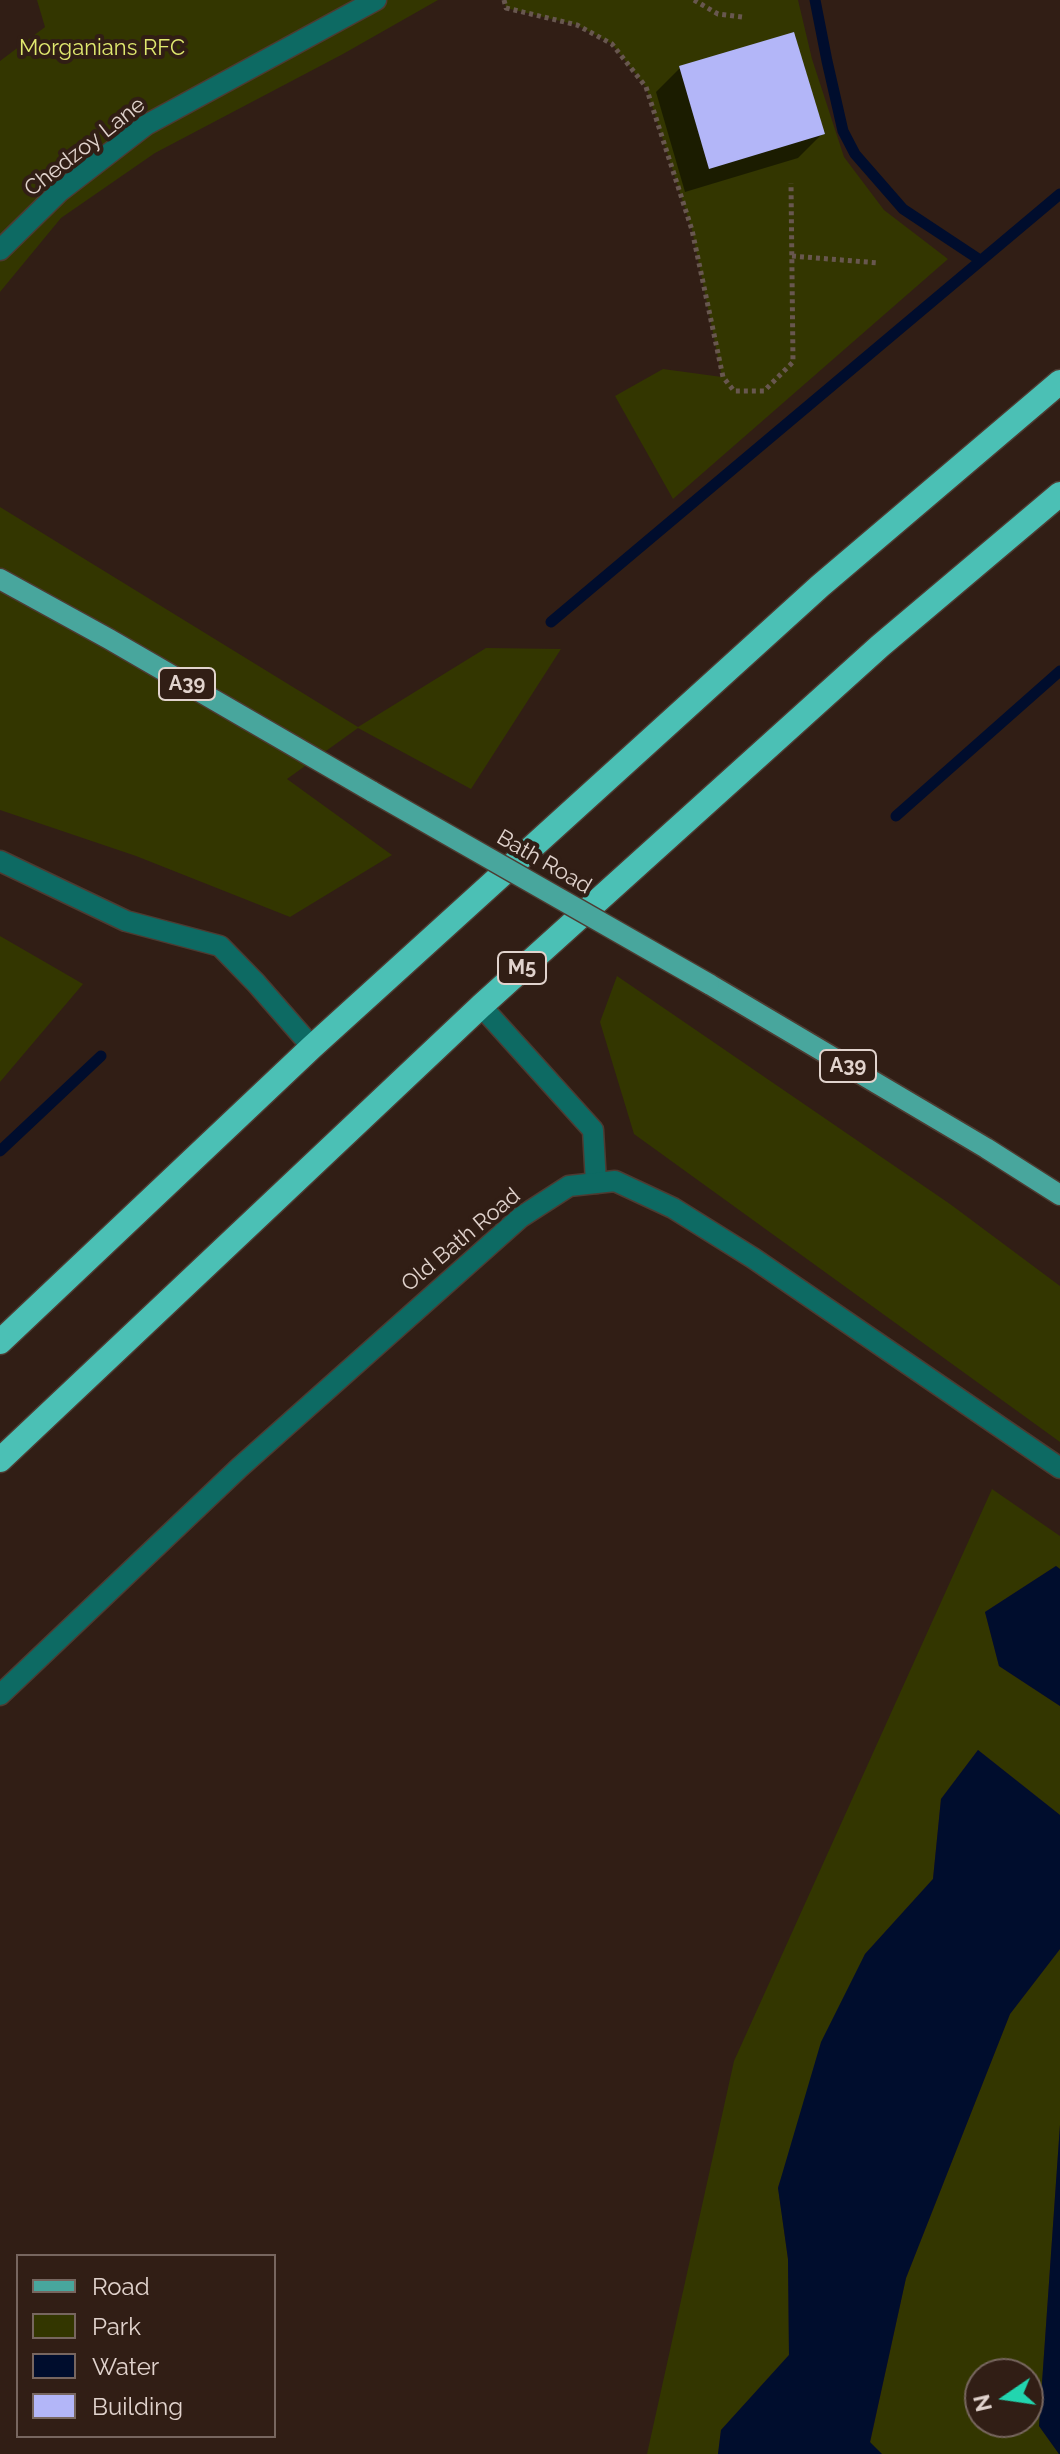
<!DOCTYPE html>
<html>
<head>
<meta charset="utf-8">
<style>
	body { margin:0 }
	#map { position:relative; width:1060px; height:2454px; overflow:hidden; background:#311e15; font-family:Raleway,sans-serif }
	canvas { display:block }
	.legend { position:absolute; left:16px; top:2254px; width:260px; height:184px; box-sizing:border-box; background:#311e15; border:2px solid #77665f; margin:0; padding:10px 14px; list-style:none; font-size:24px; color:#e1d3cd }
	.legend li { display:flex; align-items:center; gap:16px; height:40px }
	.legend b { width:40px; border:2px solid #77665f }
	.north { position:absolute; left:964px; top:2358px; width:80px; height:80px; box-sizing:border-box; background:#311e15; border:2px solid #77665f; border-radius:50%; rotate:257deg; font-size:22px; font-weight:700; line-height:32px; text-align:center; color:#e1d3cd }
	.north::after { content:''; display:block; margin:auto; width:28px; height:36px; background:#22d5af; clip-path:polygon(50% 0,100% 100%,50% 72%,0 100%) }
</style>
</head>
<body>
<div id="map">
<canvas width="1060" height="2454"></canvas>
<ul class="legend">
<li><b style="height:10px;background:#48a69d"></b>Road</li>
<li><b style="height:22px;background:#333600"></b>Park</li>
<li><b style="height:22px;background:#000d2d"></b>Water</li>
<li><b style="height:22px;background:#b3b6f8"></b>Building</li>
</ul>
<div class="north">N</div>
</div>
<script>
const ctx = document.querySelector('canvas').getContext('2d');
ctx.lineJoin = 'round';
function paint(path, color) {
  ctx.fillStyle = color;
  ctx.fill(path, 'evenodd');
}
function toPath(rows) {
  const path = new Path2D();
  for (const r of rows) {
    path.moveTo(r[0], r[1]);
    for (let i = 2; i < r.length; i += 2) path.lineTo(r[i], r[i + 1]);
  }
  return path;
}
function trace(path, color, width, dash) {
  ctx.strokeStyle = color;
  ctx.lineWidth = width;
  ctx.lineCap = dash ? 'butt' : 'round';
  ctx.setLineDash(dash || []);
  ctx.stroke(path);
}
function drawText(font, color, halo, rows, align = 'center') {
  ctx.font = font + ' Raleway,sans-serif';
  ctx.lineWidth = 8;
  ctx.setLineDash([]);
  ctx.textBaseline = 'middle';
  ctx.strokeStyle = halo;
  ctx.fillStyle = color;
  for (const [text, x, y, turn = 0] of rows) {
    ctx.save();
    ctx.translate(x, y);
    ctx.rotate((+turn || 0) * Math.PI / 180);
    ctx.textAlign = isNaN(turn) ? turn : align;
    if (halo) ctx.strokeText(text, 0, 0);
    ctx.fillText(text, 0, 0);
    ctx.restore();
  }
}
const green = toPath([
	[37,0,438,0,343,54,155,153,61,218,0,292,0,61,45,27],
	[504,0,798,0,812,59,844,157,884,210,948,259,673,499,615,396,663,369,722,377,692,230,646,87,612,44,577,25,506,8],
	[0,507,358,727,486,648,561,649,471,789,358,728,287,779,392,855,290,917,136,856,0,810],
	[0,936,83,984,0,1082],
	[617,976,950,1204,1060,1286,1060,1442,634,1134,600,1022],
	[992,1489,1060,1536,1060,1569,1056,1566,985,1612,999,1666,1060,1706,1060,1815,978,1750,941,1799,933,1879,865,1954,778,2187,788,2259,789,2355,721,2430,718,2454,647,2454,734,2061],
	[1060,1949,1060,2125,1039,2426,1059,2454,882,2454,870,2443,906,2278,1010,2014],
	[980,2374,1028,2374,1028,2422,980,2422]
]);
const water = toPath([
	[1056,1566,1060,1569,1060,1706,999,1666,985,1612],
	[978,1750,1060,1815,1060,1949,1010,2014,906,2278,870,2442,882,2454,718,2454,721,2430,789,2355,788,2259,778,2188,821,2042,865,1954,933,1879,941,1799],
	[1060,2125,1060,2454,1059,2454,1039,2426]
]);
const shadow = toPath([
	[680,68,822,134,798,158,685,192,656,92]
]);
const stream = toPath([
	[815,0,827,61,843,131,855,154,903,209,980,260],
	[551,622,1060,194],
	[896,816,1060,671],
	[0,1151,101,1056]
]);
const building = toPath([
	[794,32,825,134,709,169,679,66]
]);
const path = toPath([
	[504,0,506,8,577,25,612,44,646,87,692,230,723,377,734,391,764,391,793,362,791,183],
	[694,0,718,14,742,17],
	[792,256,879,263]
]);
const service = toPath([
	[0,861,126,921,220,946,256,983,312,1047],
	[481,1006,593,1130,596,1183]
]);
const minor = toPath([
	[0,250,59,192,146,125,376,0],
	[0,1695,239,1468,521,1217,569,1186,615,1181,673,1208,753,1258,1060,1468]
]);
const primary = toPath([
	[0,579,109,639,373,792],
	[709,984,986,1148,1060,1195]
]);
const motorway = toPath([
	[0,1342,312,1047,820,586,1060,382],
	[0,1460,481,1006,880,646,1060,494]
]);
const primaryBridge = toPath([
	[373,792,709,984]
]);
const shields = [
	[187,684,56],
	[522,968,48],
	[848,1066,56]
];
const shieldNames = [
	["A39",187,684],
	["M5",522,968],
	["A39",848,1066]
];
const parkNames = [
	["Morganians RFC",102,48]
];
const streetNames = [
	["Chedzoy Lane",85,147,-38],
	["Bath Road",544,862,30],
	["Old Bath Road",461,1240,-40]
];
paint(green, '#333600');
paint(water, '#000d2d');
paint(shadow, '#0007');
trace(stream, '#000d2d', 11);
paint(building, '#b3b6f8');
trace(service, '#4d3b32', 23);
trace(minor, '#4d3b32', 23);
trace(primary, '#4d3b32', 23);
trace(motorway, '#4d3b32', 27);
trace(path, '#68574f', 5, [4, 4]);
trace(service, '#0d6a63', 20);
trace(minor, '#0d6a63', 20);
trace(primary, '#48a69d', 20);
trace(motorway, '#4bc0b5', 24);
trace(primaryBridge, '#4d3b32', 23, []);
trace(primaryBridge, '#48a69d', 20);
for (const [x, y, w] of shields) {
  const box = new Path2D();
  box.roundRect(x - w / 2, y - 16, w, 32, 6);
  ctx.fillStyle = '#311e15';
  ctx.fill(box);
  trace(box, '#e1d3cd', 2);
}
drawText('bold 20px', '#e1d3cd', null, shieldNames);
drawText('22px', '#e0e96f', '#311e15', parkNames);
drawText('22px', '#e1d3cd', '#311e15', streetNames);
</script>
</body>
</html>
